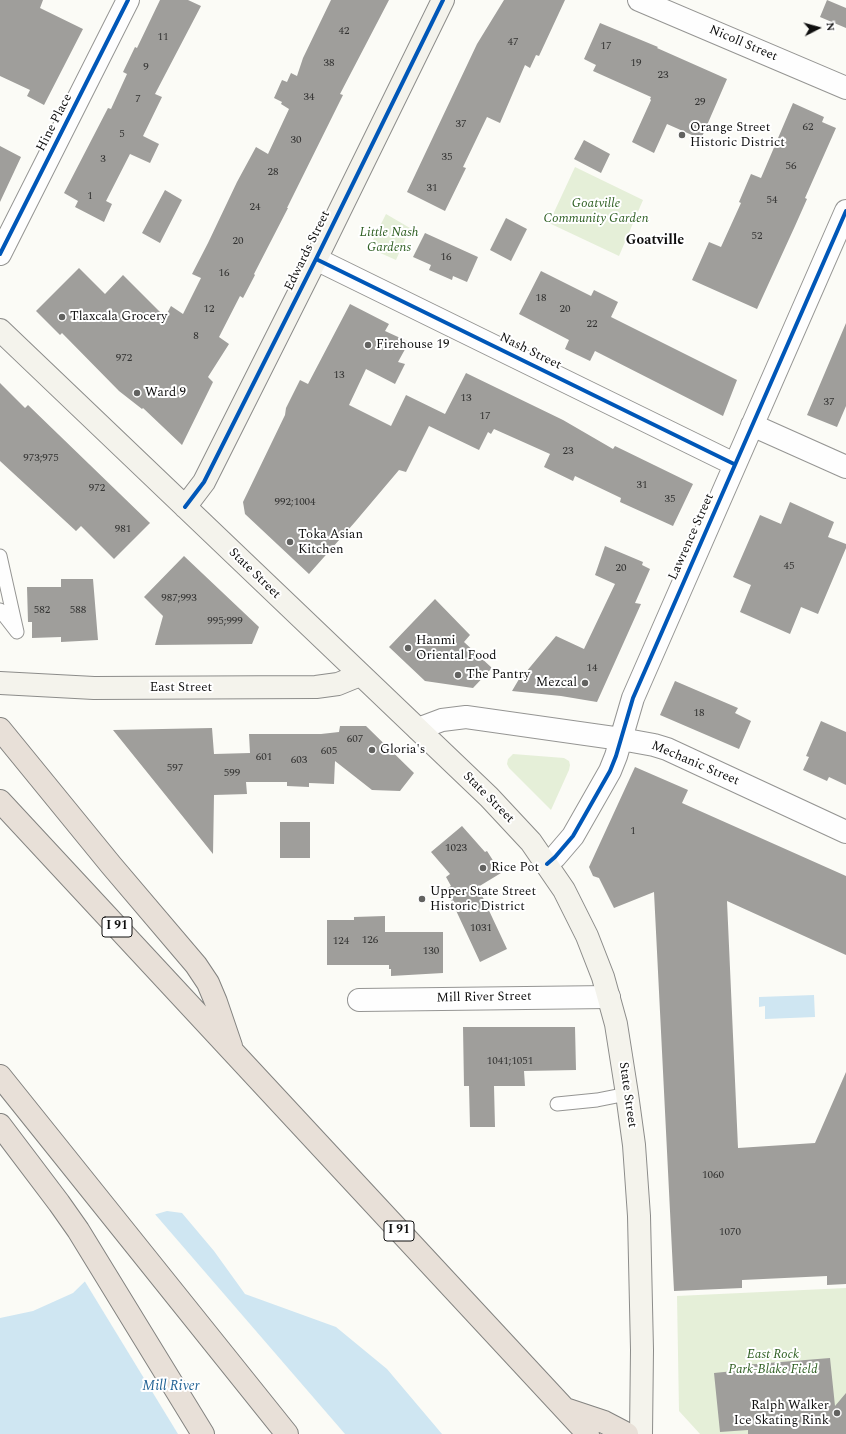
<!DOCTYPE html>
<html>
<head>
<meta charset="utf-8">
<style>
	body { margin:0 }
	#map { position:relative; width:846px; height:1434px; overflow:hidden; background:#fbfbf6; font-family:Spectral,serif }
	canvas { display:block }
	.north { position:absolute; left:798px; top:8px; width:40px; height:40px; -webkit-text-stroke:3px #fff; paint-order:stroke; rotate:84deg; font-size:11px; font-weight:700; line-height:16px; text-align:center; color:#0f0f0f }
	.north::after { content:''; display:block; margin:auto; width:14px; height:18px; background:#0f0f0f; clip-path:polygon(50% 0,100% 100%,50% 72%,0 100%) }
</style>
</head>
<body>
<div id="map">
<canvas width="846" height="1434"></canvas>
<div class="north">N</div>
</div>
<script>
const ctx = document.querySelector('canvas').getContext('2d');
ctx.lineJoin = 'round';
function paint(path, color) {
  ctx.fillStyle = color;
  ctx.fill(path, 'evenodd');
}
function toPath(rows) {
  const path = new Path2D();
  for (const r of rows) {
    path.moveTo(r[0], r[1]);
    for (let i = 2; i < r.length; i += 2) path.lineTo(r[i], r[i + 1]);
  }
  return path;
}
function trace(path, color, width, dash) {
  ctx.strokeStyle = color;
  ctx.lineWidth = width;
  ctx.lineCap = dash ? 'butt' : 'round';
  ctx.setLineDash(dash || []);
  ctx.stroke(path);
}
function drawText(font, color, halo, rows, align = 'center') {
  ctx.font = font + ' Spectral,serif';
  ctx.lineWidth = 4;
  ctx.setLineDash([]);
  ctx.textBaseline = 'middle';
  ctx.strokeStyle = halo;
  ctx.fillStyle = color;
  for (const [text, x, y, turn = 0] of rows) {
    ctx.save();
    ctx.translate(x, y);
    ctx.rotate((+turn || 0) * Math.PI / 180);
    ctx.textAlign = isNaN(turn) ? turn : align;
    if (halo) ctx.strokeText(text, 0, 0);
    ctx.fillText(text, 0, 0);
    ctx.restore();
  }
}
const green = toPath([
	[575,167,643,200,619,256,549,223],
	[386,214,410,228,396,260,369,248],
	[513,754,564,758,569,761,570,765,569,770,551,810,509,768,507,764,508,759],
	[846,1288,846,1434,700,1434,679,1411,677,1296]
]);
const water = toPath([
	[814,995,815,1017,765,1019,765,1006,759,1007,759,997],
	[167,1211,182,1213,214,1251,245,1294,336,1327,387,1369,442,1434,0,1434,0,1318,33,1311,73,1293,153,1215]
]);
const pier = toPath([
	[154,1213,345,1434,178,1434,84,1280,151,1214]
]);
const building = toPath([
	[0,0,43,0,40,8,83,29,44,105,27,96,30,90,0,76],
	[160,0,188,0,201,6,155,94,162,97,143,136,159,144,150,163,130,154,106,201,112,204,104,222,75,207,78,201,64,193,108,108,111,109,127,74,123,72,135,47,137,48],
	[331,0,389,0,340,94,343,95,287,208,288,208,254,274,255,275,243,298,240,296,219,337,229,344,208,377,213,382,182,445,143,408,142,409,119,391,62,333,60,335,36,311,79,268,105,294,123,275,165,317,171,306,183,314,201,278,192,274,208,243,237,182,256,147,268,154,289,109,281,104,282,102,274,98,282,80,287,82,291,73,297,76,303,58],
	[504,0,565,0,539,56,536,55,530,68,525,65,500,123,487,117,463,167,466,168,445,211,407,192,477,44],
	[827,0,846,8,846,28,820,17],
	[600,23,658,47,657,48,727,79,701,139,667,124,654,153,632,142,651,100,650,99,651,97,593,71,596,65,584,59],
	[793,103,824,117,822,122,836,128,805,198,807,199,795,226,757,309,692,280,709,242,721,247,741,203,739,202,751,174,761,178],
	[584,140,610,154,601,173,574,159],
	[0,146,21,157,0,202],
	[165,190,182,200,160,243,142,233],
	[506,218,527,229,511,261,490,250],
	[425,233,478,257,467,282,453,276,452,280,429,270,431,265,413,257],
	[541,271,591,296,594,290,618,302,611,317,737,380,723,416,595,351,590,361,565,349,569,340,519,314],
	[350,304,389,324,385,331,409,342,398,362,405,364,395,384,366,369,349,405,391,426,406,395,445,414,466,373,563,420,613,449,615,446,693,484,673,526,620,502,621,498,575,476,573,481,544,467,550,454,494,429,491,434,488,432,479,450,429,426,406,472,399,470,355,522,309,574,245,514,243,502,285,415,286,408,300,380,308,384],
	[846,323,846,406,837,427,807,415],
	[0,383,25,408,28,405,150,523,114,559,81,526,76,531,0,461],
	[790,502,834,522,828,537,846,544,846,548,818,614,801,607,790,634,740,612,751,585,733,577,760,515,781,524],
	[605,546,643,562,642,565,650,569,635,603,641,604,597,702,561,696,512,691,522,674,526,672,556,636,584,649,615,584,595,575],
	[184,556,259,627,252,644,155,645,163,616,144,597],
	[61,579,93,579,98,640,61,642,61,637,32,638,32,622,28,622,27,587,61,587],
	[435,599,470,635,464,642,492,668,473,688,425,681,389,647],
	[675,681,738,708,735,713,751,721,739,749,660,715],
	[821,721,846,732,846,785,829,777,827,781,803,770,809,757,806,756],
	[340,726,366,726,414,773,400,791,372,790,335,761,334,784,309,783,309,787,287,786,287,782,246,782,247,794,214,795,213,854,113,730,212,728,214,754,250,753,249,734,321,734,339,732],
	[635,767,688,790,682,803,846,876,846,955,727,901,738,1148,815,1143,846,1072,846,1284,827,1285,827,1276,742,1280,742,1288,674,1291,654,892,614,908,599,878,593,876,589,867],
	[280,822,310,822,310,858,280,858],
	[462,826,485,852,487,851,501,873,478,887,507,949,480,962,446,889,451,886,446,877,450,874,431,852],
	[385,916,385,932,443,932,443,973,391,976,391,969,389,969,389,965,327,965,327,920,354,920,354,917],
	[463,1027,575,1027,576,1070,524,1071,525,1086,494,1086,495,1127,470,1127,469,1086,464,1086],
	[830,1358,835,1406,846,1393,846,1434,748,1434,748,1430,720,1432,714,1373,744,1370,744,1365]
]);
const lane = toPath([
	[0,556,17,632,0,610],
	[557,1104,597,1100,627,1094]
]);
const street = toPath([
	[639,0,846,88],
	[0,254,128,0],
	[316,259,734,464],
	[752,425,846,467],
	[418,729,442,720,466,717,621,739,654,745,667,749,846,832],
	[547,864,555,857,573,836,610,771,616,756,633,698,846,211],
	[359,1000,609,997]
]);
const secondary = toPath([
	[0,330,489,797,531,842,564,890,587,936,603,977,616,1024,627,1094,634,1145,639,1216,642,1350,641,1434],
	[185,507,204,482,316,259,443,0],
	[0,683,94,688,316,687,338,684,360,675]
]);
const highway = toPath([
	[0,729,111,865,196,965,208,983,216,1002,231,1046],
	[0,801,588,1434],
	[0,1076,287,1434],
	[0,1125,59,1203,78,1230,203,1434],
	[565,1409,604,1422,627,1434]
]);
const cycleway = toPath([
	[0,254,128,0],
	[316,259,734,464],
	[185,507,204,482,316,259,443,0],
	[547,864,555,857,573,836,610,771,616,756,633,698,846,211]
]);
const markers = [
	[682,135,4,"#626260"],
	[62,317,4,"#626260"],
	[368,345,4,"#626260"],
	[137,393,4,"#626260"],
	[290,542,4,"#626260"],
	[408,648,4,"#626260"],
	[458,675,4,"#626260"],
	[585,683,4,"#626260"],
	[372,750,4,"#626260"],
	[483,868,4,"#626260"],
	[422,899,4,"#626260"],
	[837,1413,4,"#626260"]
];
const numberNames = [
	["42",344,32],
	["11",163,38],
	["47",513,43],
	["17",606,47],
	["38",329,64],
	["19",636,64],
	["9",146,68],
	["23",663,76],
	["34",309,98],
	["7",138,100],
	["29",700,103],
	["37",461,125],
	["62",808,128],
	["5",122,135],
	["30",296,141],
	["35",447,158],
	["3",103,160],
	["56",791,167],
	["28",273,173],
	["31",432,189],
	["1",90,197],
	["54",772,201],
	["24",255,208],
	["52",757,237],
	["20",238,242],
	["16",446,258],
	["16",224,274],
	["18",541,299],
	["12",209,310],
	["20",565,310],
	["22",592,325],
	["8",196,337],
	["972",124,359],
	["13",339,376],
	["13",466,399],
	["37",829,403],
	["17",485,417],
	["23",568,452],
	["973;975",41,459],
	["31",642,486],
	["972",97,489],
	["35",670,500],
	["992;1004",295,503],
	["981",123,530],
	["45",789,567],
	["20",621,569],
	["987;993",179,599],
	["582",42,611],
	["588",78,611],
	["995;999",225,622],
	["14",592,669],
	["18",699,714],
	["607",355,740],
	["605",329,752],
	["601",264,758],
	["603",299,761],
	["597",175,769],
	["599",232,774],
	["1",633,832],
	["1023",456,849],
	["1031",481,929],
	["126",370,941],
	["124",341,942],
	["130",431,952],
	["1041;1051",510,1062],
	["1060",713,1176],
	["1070",730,1233]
];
const shields = [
	[117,927,30],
	[399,1231,30]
];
const shieldNames = [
	["I 91",117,927],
	["I 91",399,1231]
];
const streetNames = [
	["Nicoll Street",743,44,23],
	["Hine Place",55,123,-63],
	["Edwards Street",308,251,-64],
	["Nash Street",530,352,26],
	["Lawrence Street",692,537,-66],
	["State Street",254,574,44],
	["East Street",181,688],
	["Mechanic Street",695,764,23],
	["State Street",488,798,45],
	["Mill River Street",484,998,-1],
	["State Street",627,1095,82]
];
const poiNames = [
	["Orange Street",690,128],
	["Historic District",690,143],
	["Tlaxcala Grocery",70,317],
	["Firehouse 19",376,345],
	["Ward 9",145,393],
	["Toka Asian",298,535],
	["Kitchen",298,550],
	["Hanmi",416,641],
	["Oriental Food",416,656],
	["The Pantry",466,675],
	["Mezcal",577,683,"right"],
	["Gloria's",380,750],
	["Rice Pot",491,868],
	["Upper State Street",430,892],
	["Historic District",430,907],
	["Ralph Walker",829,1406,"right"],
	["Ice Skating Rink",829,1421,"right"]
];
const parkNames = [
	["Goatville",596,204],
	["Community Garden",596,219],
	["Little Nash",389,233],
	["Gardens",389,248],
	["East Rock",773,1355],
	["Park-Blake Field",773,1370]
];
const neighbourhoodNames = [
	["Goatville",655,241]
];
const waterNames = [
	["Mill River",171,1387]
];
paint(green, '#e5efd8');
paint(water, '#cfe6f2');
paint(pier, '#fbfbf6');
paint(building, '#9f9e9b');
trace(lane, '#959593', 15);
trace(street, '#959593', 24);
trace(secondary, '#8c8c8a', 24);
trace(highway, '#838380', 24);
trace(lane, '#fefefe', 13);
trace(street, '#fefefe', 22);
trace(secondary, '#f4f3ec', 22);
trace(highway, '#e8e0d8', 22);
trace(cycleway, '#0057b8', 4);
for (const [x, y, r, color] of markers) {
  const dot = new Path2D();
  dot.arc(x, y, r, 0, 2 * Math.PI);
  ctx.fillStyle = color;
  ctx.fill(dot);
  trace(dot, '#fff', 1.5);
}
drawText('11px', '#333332', null, numberNames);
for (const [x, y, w] of shields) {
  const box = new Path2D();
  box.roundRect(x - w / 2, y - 10, w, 20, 3);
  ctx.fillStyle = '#fff';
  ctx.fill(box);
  trace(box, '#0f0f0f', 1);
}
drawText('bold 12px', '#0f0f0f', null, shieldNames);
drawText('13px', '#0f0f0f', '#fff', streetNames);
drawText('13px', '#0f0f0f', '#fff', poiNames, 'left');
drawText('italic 13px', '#316125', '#fff', parkNames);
drawText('bold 14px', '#0f0f0f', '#fff', neighbourhoodNames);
drawText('italic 14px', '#246496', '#fff', waterNames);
</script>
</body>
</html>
